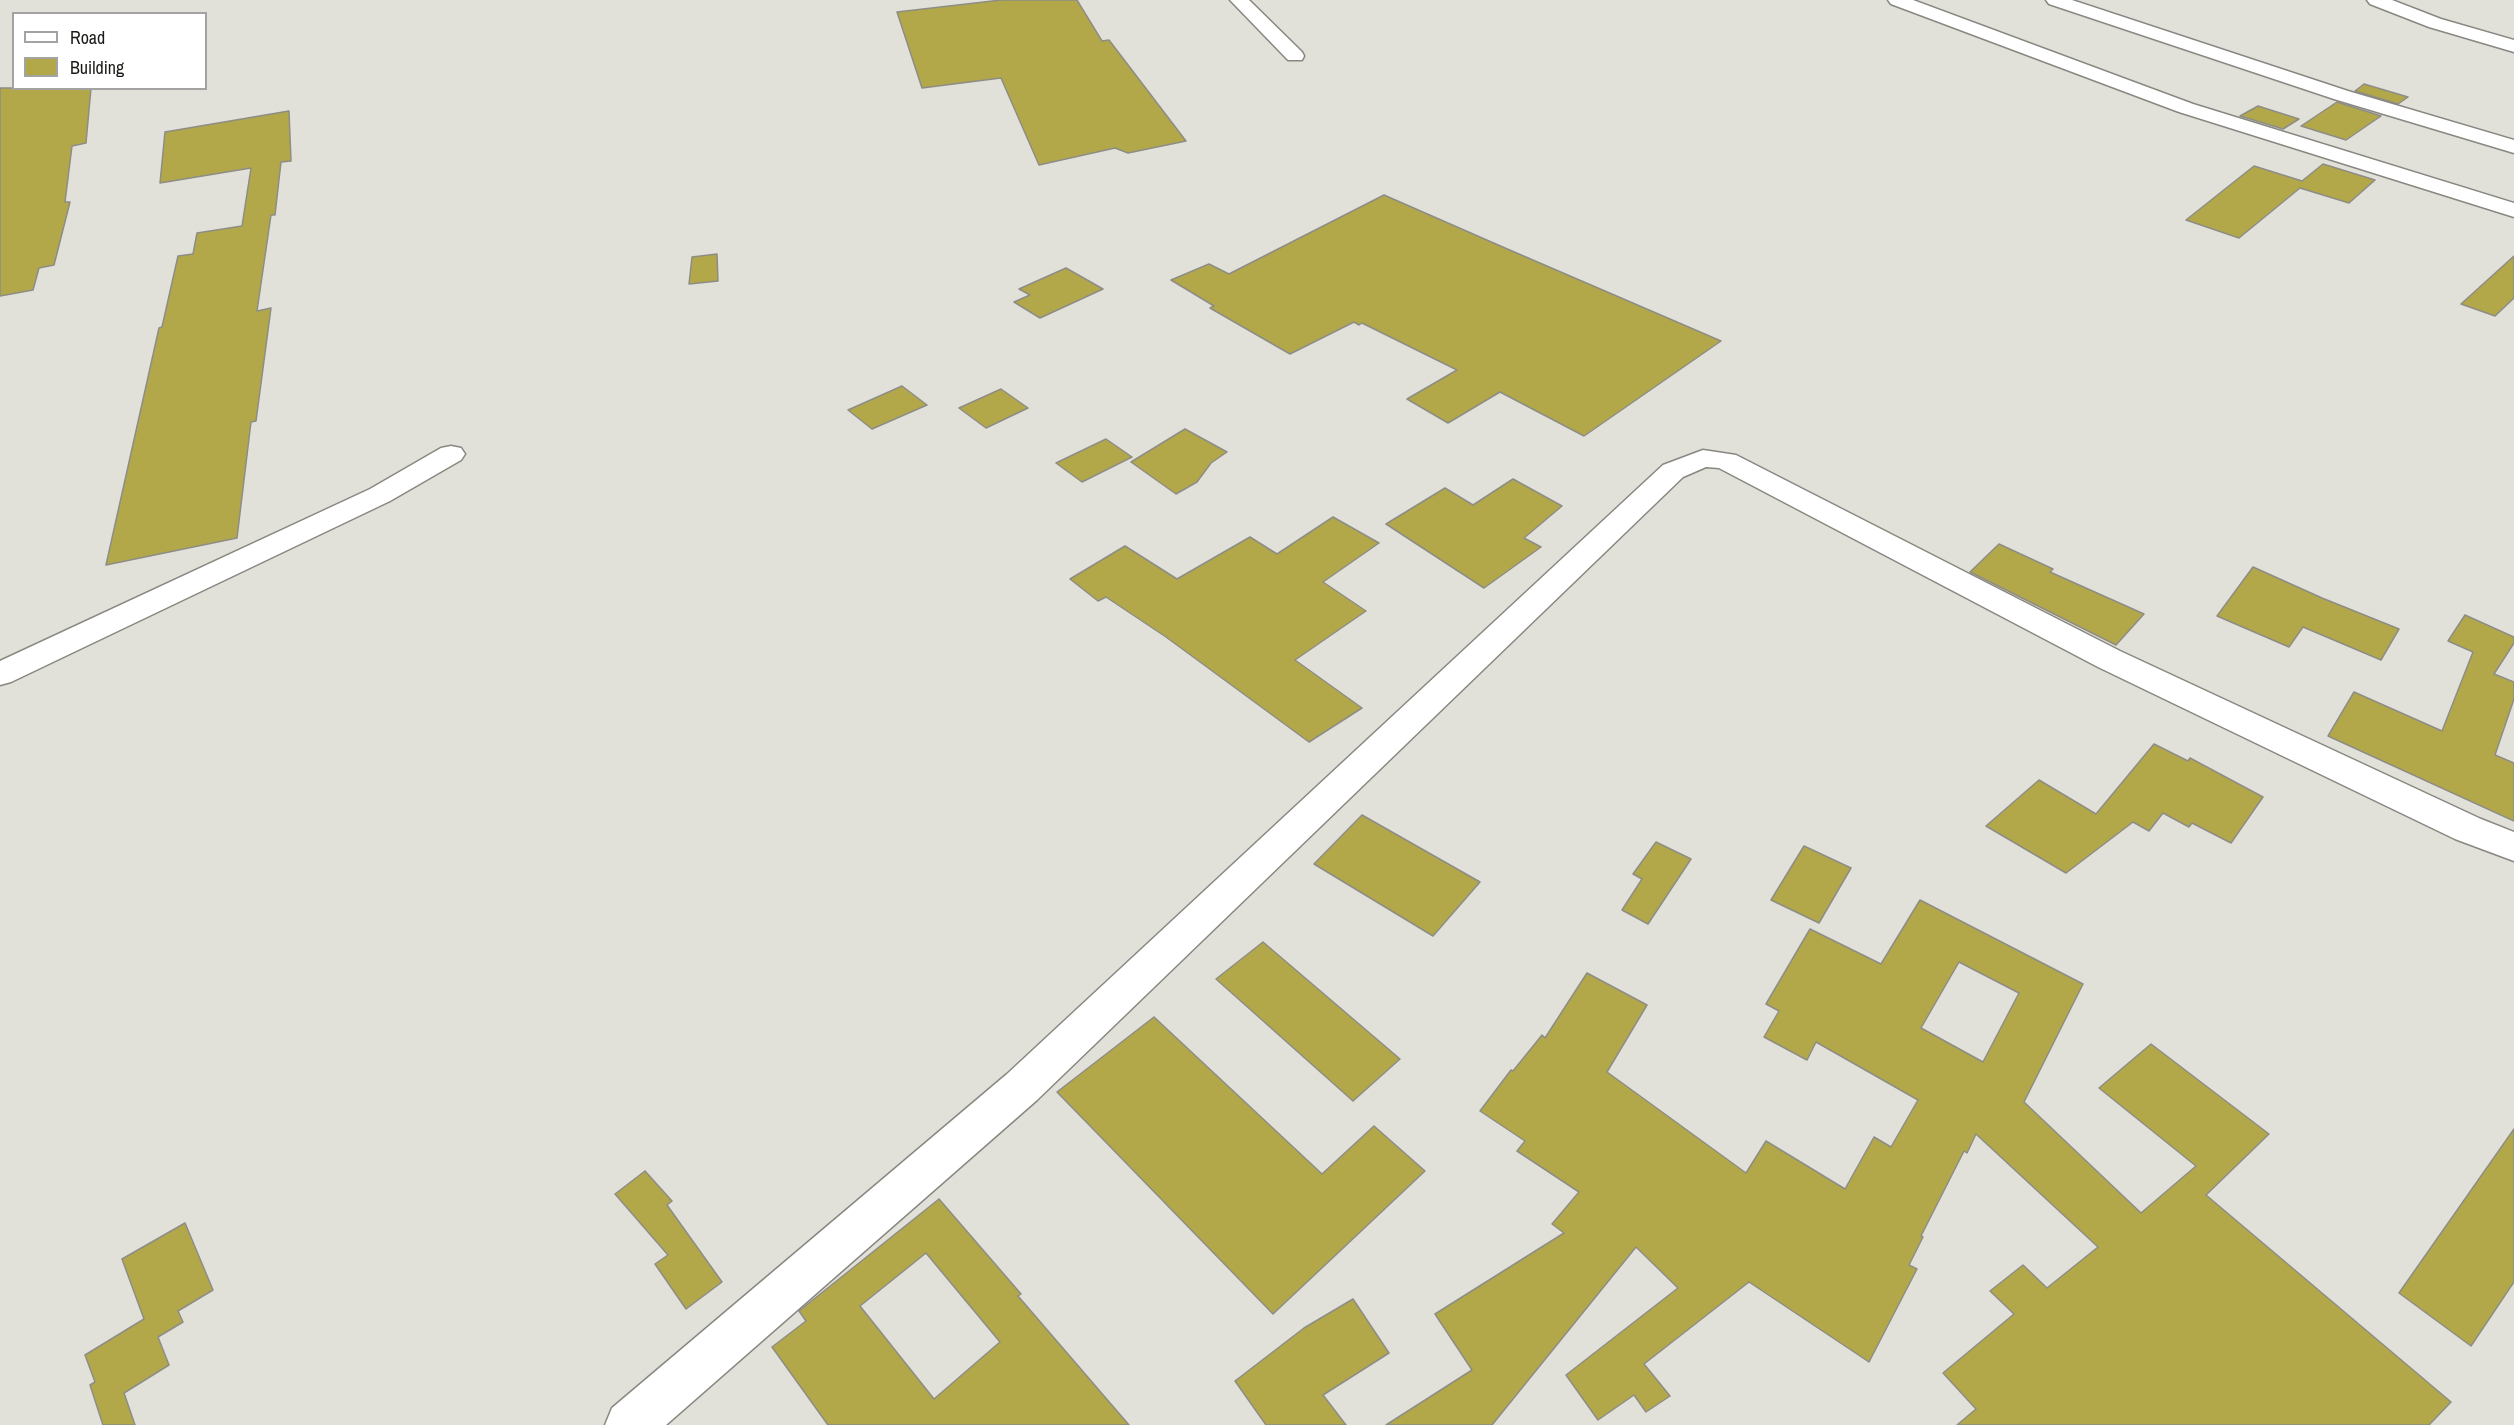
<!DOCTYPE html>
<html>
<head>
<meta charset="utf-8">
<style>
	body { margin:0 }
	#map { position:relative; width:2514px; height:1425px; overflow:hidden; background:#e1e0d9; font-family:"Archivo Narrow",sans-serif }
	canvas { display:block }
	.legend { position:absolute; left:12px; top:12px; width:195px; height:78px; box-sizing:border-box; background:#fff; border:2px solid #a3a3a2; margin:0; padding:8px 10px; list-style:none; font-size:18px; color:#1a1a17 }
	.legend li { display:flex; align-items:center; gap:12px; height:30px }
	.legend b { width:30px; border:2px solid #a3a3a2 }
</style>
</head>
<body>
<div id="map">
<canvas width="2514" height="1425"></canvas>
<ul class="legend">
<li><b style="height:8px;background:#fff"></b>Road</li>
<li><b style="height:16px;background:#b3a849"></b>Building</li>
</ul>
</div>
<script>
const ctx = document.querySelector('canvas').getContext('2d');
ctx.lineJoin = 'round';
function paint(path, color) {
  ctx.fillStyle = color;
  ctx.fill(path, 'evenodd');
}
function toPath(rows) {
  const path = new Path2D();
  for (const r of rows) {
    path.moveTo(r[0], r[1]);
    for (let i = 2; i < r.length; i += 2) path.lineTo(r[i], r[i + 1]);
  }
  return path;
}
function trace(path, color, width, dash) {
  ctx.strokeStyle = color;
  ctx.lineWidth = width;
  ctx.lineCap = dash ? 'butt' : 'round';
  ctx.setLineDash(dash || []);
  ctx.stroke(path);
}
const building = toPath([
	[1001,0,1077,0,1102,41,1109,40,1186,141,1128,153,1115,148,1039,165,1001,78,922,88,897,12,1001,0],
	[2364,84,2408,97,2398,104,2355,91,2364,84],
	[0,88,91,88,86,143,72,146,65,202,70,202,54,265,39,268,33,290,0,296,0,88],
	[2337,102,2381,116,2346,140,2301,126,2337,102],
	[2258,106,2299,119,2283,129,2240,116,2258,106],
	[289,111,291,161,281,162,275,215,271,215,257,311,271,308,256,421,251,422,237,538,106,565,159,328,162,327,178,256,193,254,197,233,242,226,251,168,160,183,165,132,289,111],
	[2323,164,2375,180,2349,203,2300,188,2239,238,2186,220,2254,166,2302,181,2323,164],
	[1384,195,1505,248,1721,341,1584,436,1500,392,1448,423,1407,399,1457,370,1362,323,1359,325,1354,322,1290,354,1210,308,1214,306,1171,280,1209,264,1229,274,1384,195],
	[717,254,718,281,689,284,692,257,717,254],
	[2514,256,2514,298,2495,316,2461,304,2514,256],
	[1066,268,1103,289,1040,318,1014,302,1030,295,1019,289,1066,268],
	[902,386,927,405,872,429,848,410,902,386],
	[1001,389,1028,408,986,428,959,408,1001,389],
	[1185,429,1227,452,1211,463,1197,482,1176,494,1131,462,1185,429],
	[1106,439,1132,457,1082,482,1056,463,1106,439],
	[1513,479,1562,506,1524,538,1541,547,1484,588,1386,524,1445,488,1473,505,1513,479],
	[1333,517,1379,543,1323,582,1366,611,1295,660,1362,708,1309,742,1166,637,1106,597,1098,601,1070,579,1125,546,1177,579,1250,537,1277,554,1333,517],
	[1999,544,2053,569,2050,572,2144,614,2116,645,1970,572,1999,544],
	[2253,567,2322,598,2399,629,2381,660,2303,627,2289,647,2217,616,2253,567],
	[2465,615,2514,637,2514,643,2494,674,2514,682,2514,699,2495,755,2514,763,2514,821,2328,736,2354,692,2442,731,2473,652,2448,641,2465,615],
	[2154,744,2188,761,2190,758,2263,797,2231,843,2192,823,2189,827,2163,813,2149,831,2133,822,2066,873,1986,826,2039,780,2096,814,2154,744],
	[1362,815,1480,882,1433,936,1314,864,1362,815],
	[1656,842,1691,859,1648,924,1622,910,1642,879,1633,874,1656,842],
	[1804,846,1851,868,1819,923,1771,900,1804,846],
	[1920,900,2083,984,2024,1102,2141,1213,2196,1166,2099,1088,2151,1044,2269,1134,2206,1195,2451,1402,2429,1425,1957,1425,1976,1409,1943,1373,2014,1314,1990,1291,2023,1265,2047,1288,2098,1247,1976,1134,1967,1153,1964,1151,1921,1236,1923,1237,1909,1265,1917,1269,1869,1362,1749,1282,1644,1364,1670,1396,1646,1412,1634,1395,1598,1420,1566,1375,1678,1288,1636,1247,1492,1425,1386,1425,1472,1370,1435,1314,1564,1233,1552,1224,1579,1192,1517,1151,1525,1141,1480,1111,1511,1070,1513,1071,1542,1035,1545,1038,1587,973,1647,1005,1607,1072,1746,1173,1766,1141,1845,1189,1874,1137,1891,1147,1918,1100,1816,1042,1807,1060,1764,1037,1779,1011,1766,1004,1810,929,1881,964,1920,900],
	[1959,962,2019,993,1983,1062,1921,1028,1959,962],
	[1263,942,1400,1059,1353,1101,1216,979,1263,942],
	[1154,1017,1322,1174,1374,1126,1425,1171,1273,1314,1057,1092,1154,1017],
	[2514,1129,2514,1282,2471,1346,2399,1293,2514,1129],
	[645,1171,672,1201,667,1205,722,1282,686,1309,655,1264,668,1255,615,1194,645,1171],
	[939,1199,1021,1294,1018,1296,1129,1425,828,1425,772,1347,806,1321,799,1311,939,1199],
	[926,1253,1000,1342,934,1399,860,1306,926,1253],
	[185,1223,213,1290,178,1311,183,1322,158,1337,169,1365,124,1393,135,1425,103,1425,90,1385,95,1382,85,1355,144,1319,122,1259,185,1223],
	[1353,1299,1389,1353,1323,1395,1346,1425,1266,1425,1235,1381,1304,1328,1353,1299]
]);
const minor = toPath([
	[1230,0,1249,0,1302,52,1304,56,1302,60,1288,60,1230,0],
	[1888,0,1913,0,2193,104,2514,203,2514,217,2179,112,1891,4,1888,0],
	[2046,0,2072,0,2348,91,2514,140,2514,153,2334,99,2049,4,2046,0],
	[2367,0,2392,0,2441,19,2514,40,2514,52,2429,27,2370,4,2367,0],
	[451,446,461,448,465,454,461,460,390,501,11,682,0,685,0,661,370,489,441,448,451,446],
	[1703,450,1736,455,2120,651,2481,819,2514,832,2514,861,2455,839,2098,667,1719,468,1706,467,1683,477,1037,1100,666,1425,605,1425,612,1408,1007,1074,1663,465,1703,450]
]);
paint(building, '#b3a849');
trace(building, '#8d8d86', 1.5);
trace(minor, '#888780', 3);
paint(minor, '#fff');
</script>
</body>
</html>
